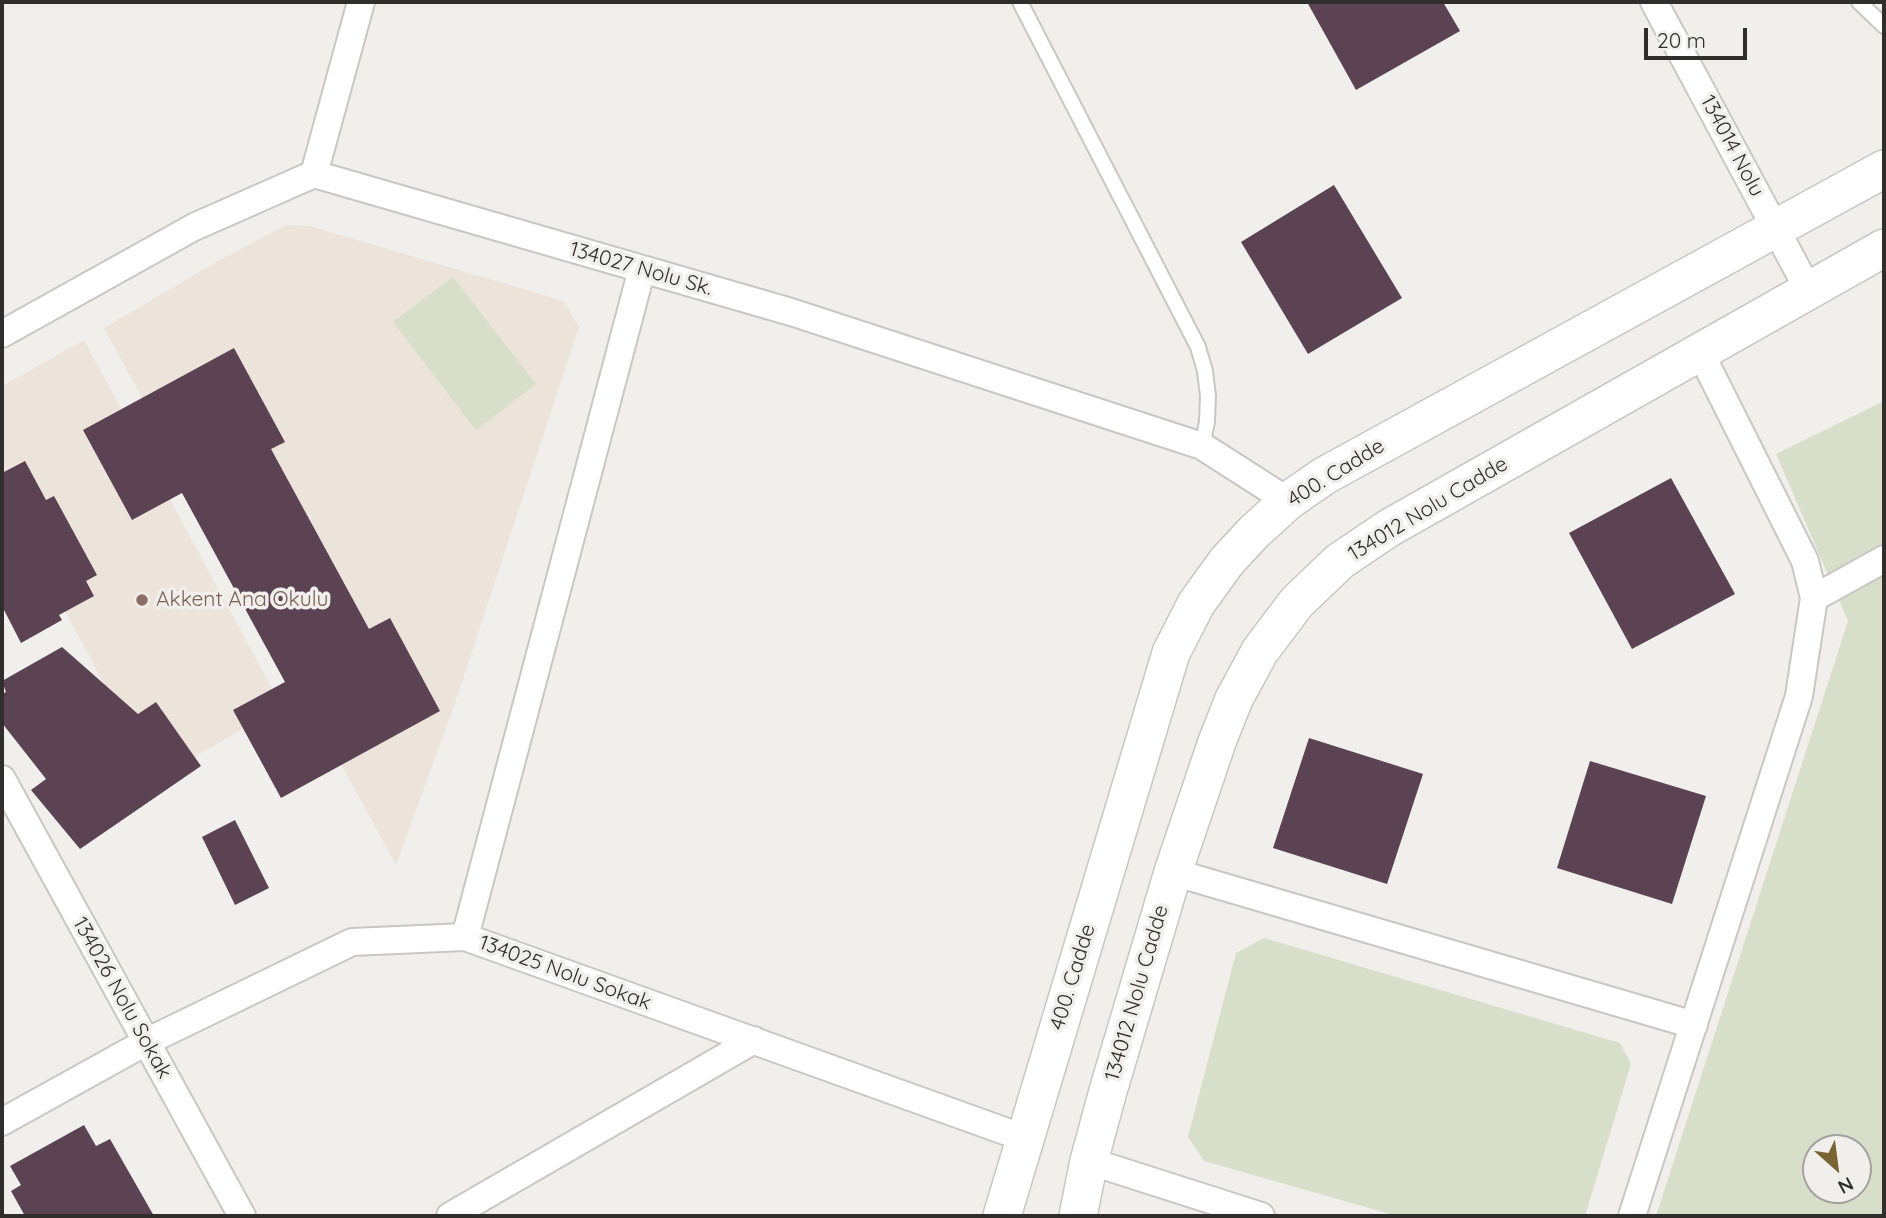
<!DOCTYPE html>
<html>
<head>
<meta charset="utf-8">
<style>
	body { margin:0 }
	#map { position:relative; width:1886px; height:1218px; overflow:hidden; background:#f1efec; font-family:Quicksand,sans-serif }
	canvas { display:block }
	.frame { position:absolute; inset:0; border:4px solid #2f2e2d; pointer-events:none }
	.north { position:absolute; left:1802px; top:1134px; width:70px; height:70px; box-sizing:border-box; background:#f1efec; border:2px solid #a3a2a0; border-radius:50%; rotate:152deg; font-size:19px; font-weight:700; line-height:28px; text-align:center; color:#2f2e2d }
	.north::after { content:''; display:block; margin:auto; width:24px; height:32px; background:#796534; clip-path:polygon(50% 0,100% 100%,50% 72%,0 100%) }
	.scale { position:absolute; left:1644px; top:28px; width:103px; height:32px; box-sizing:border-box; border:4px solid #2f2e2d; border-top:0; padding-left:9px; font-size:21px; line-height:24px; white-space:nowrap; color:#2f2e2d; -webkit-text-stroke:5px #f1efec; paint-order:stroke }
</style>
</head>
<body>
<div id="map">
<canvas width="1886" height="1218"></canvas>
<div class="frame"></div>
<div class="north">N</div>
<div class="scale">20 m</div>
</div>
<script>
const ctx = document.querySelector('canvas').getContext('2d');
ctx.lineJoin = 'round';
function paint(path, color) {
  ctx.fillStyle = color;
  ctx.fill(path, 'evenodd');
}
function toPath(rows) {
  const path = new Path2D();
  for (const r of rows) {
    path.moveTo(r[0], r[1]);
    for (let i = 2; i < r.length; i += 2) path.lineTo(r[i], r[i + 1]);
  }
  return path;
}
function trace(path, color, width, dash) {
  ctx.strokeStyle = color;
  ctx.lineWidth = width;
  ctx.lineCap = dash ? 'butt' : 'round';
  ctx.setLineDash(dash || []);
  ctx.stroke(path);
}
function drawText(font, color, halo, rows, align = 'center') {
  ctx.font = font + ' Quicksand,sans-serif';
  ctx.lineWidth = 7;
  ctx.setLineDash([]);
  ctx.textBaseline = 'middle';
  ctx.strokeStyle = halo;
  ctx.fillStyle = color;
  for (const [text, x, y, turn = 0] of rows) {
    ctx.save();
    ctx.translate(x, y);
    ctx.rotate((+turn || 0) * Math.PI / 180);
    ctx.textAlign = isNaN(turn) ? turn : align;
    if (halo) ctx.strokeText(text, 0, 0);
    ctx.fillText(text, 0, 0);
    ctx.restore();
  }
}
const built = toPath([
	[286,225,310,226,564,301,579,327,455,703,396,865,104,328,218,261],
	[84,340,282,707,155,779,2,493,2,386]
]);
const green = toPath([
	[453,277,536,384,476,430,393,322],
	[1884,401,1884,1216,1656,1216,1848,621,1776,454],
	[1816,1148,1858,1148,1858,1190,1816,1190],
	[1264,938,1620,1043,1631,1064,1585,1216,1397,1216,1204,1161,1188,1137,1236,953]
]);
const building = toPath([
	[1307,2,1443,2,1460,31,1356,90],
	[1334,185,1402,298,1308,354,1241,242],
	[234,348,285,442,271,449,369,629,390,618,440,711,281,798,233,710,285,682,182,493,132,520,83,430],
	[25,461,46,500,54,496,97,575,86,581,94,596,59,615,62,620,21,643,2,606,2,473],
	[1671,478,1735,594,1632,649,1569,533],
	[62,647,138,714,156,702,201,766,80,849,31,790,46,779,2,723,2,694,6,692,2,681],
	[1309,738,1423,774,1387,884,1273,848],
	[1590,761,1706,796,1672,904,1557,868],
	[235,820,269,888,235,905,202,837],
	[84,1125,96,1146,110,1139,154,1216,25,1216,11,1191,21,1185,10,1166]
]);
const service = toPath([
	[1020,2,1198,347,1205,371,1208,396,1207,422,1202,446],
	[1859,2,1884,26]
]);
const minor = toPath([
	[1654,2,1809,291],
	[314,174,361,2],
	[2,334,194,227,314,174,791,312,1202,446,1288,501],
	[1814,598,1884,559],
	[2,779,242,1216],
	[1173,872,1694,1025],
	[465,937,642,269],
	[2,1122,146,1042,352,942,465,937,1024,1138],
	[1089,1161,1261,1216],
	[450,1216,754,1040],
	[1632,1216,1799,696,1814,598,1805,561,1700,352]
]);
const secondary = toPath([
	[1002,1216,1171,653,1196,604,1227,561,1254,532,1288,501,1324,476,1884,169],
	[1078,1216,1089,1161,1108,1091,1173,872,1217,742,1234,699,1260,651,1297,602,1340,561,1389,528,1884,248]
]);
const markers = [
	[142,600,7,"#8d6e63"]
];
const streetNames = [
	["134014 Nolu",1732,146,62],
	["134027 Nolu Sk.",641,269,16],
	["400. Cadde",1336,473,-32],
	["134012 Nolu Cadde",1428,509,-31],
	["134025 Nolu Sokak",565,973,20],
	["400. Cadde",1073,977,-73],
	["134012 Nolu Cadde",1137,993,-74],
	["134026 Nolu Sokak",122,998,61]
];
const educationNames = [
	["Akkent Ana Okulu",156,600]
];
paint(built, '#ece3db');
paint(green, '#d7dfca');
paint(building, '#5b4353');
trace(service, '#c9c6c4', 18);
trace(minor, '#c9c6c4', 30);
trace(secondary, '#c9c6c4', 40);
trace(service, '#fff', 14);
trace(minor, '#fff', 26);
trace(secondary, '#fff', 37);
for (const [x, y, r, color] of markers) {
  const dot = new Path2D();
  dot.arc(x, y, r, 0, 2 * Math.PI);
  ctx.fillStyle = color;
  ctx.fill(dot);
  trace(dot, '#f1efec', 2.5);
}
drawText('21px', '#2f2e2d', '#f1efec', streetNames);
drawText('21px', '#785e54', '#f1efec', educationNames, 'left');
</script>
</body>
</html>
